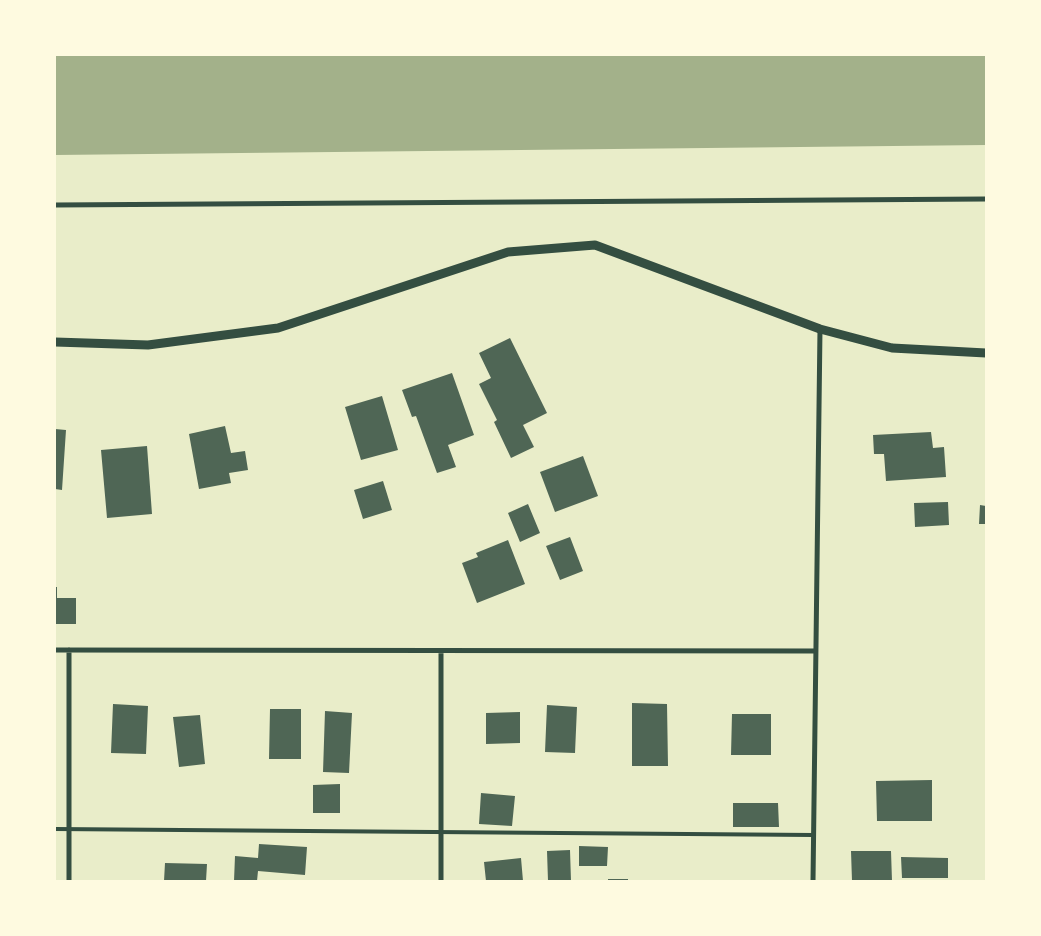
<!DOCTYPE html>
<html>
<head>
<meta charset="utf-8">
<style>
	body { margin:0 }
	#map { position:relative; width:1041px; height:936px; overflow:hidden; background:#e9edc9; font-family:Manrope,sans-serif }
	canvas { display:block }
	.frame { position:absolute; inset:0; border:56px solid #fefae0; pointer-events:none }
</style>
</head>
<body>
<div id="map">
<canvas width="1041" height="936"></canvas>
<div class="frame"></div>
</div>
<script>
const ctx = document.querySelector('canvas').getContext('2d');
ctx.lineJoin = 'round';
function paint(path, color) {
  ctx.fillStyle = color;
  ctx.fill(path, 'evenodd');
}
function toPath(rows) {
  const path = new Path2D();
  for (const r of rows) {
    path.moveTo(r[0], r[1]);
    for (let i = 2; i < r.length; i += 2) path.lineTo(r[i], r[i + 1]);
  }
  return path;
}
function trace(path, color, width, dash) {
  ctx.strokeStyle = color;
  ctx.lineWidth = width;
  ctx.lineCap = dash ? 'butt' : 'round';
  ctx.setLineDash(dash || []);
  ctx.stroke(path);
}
const water = toPath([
	[55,55,986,55,986,145,55,155]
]);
const building = toPath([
	[510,338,547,413,523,425,534,447,511,458,494,422,497,420,479,384,491,378,479,353],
	[452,373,474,435,448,445,456,467,437,473,416,416,412,417,402,390],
	[382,396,398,450,361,460,345,407],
	[225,426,231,453,245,451,248,470,229,473,231,483,199,489,189,434],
	[55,429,66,430,62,490,55,489],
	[931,432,933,448,944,447,946,477,886,481,884,454,874,454,873,435],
	[147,446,152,514,107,518,101,450],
	[583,456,598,496,555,512,540,472],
	[383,481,392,510,363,519,354,490],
	[948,502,949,525,915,527,914,503],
	[528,504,540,533,520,542,508,513],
	[980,505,986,506,986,524,979,524],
	[570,537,583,571,560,580,546,546],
	[508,540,525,584,477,603,462,563,478,557,476,553],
	[55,587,57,587,57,598,76,598,76,624,55,624],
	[632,703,667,704,668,766,632,766],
	[113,704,148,706,146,754,111,753],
	[547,705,577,707,575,753,545,752],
	[270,709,301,709,301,759,269,759],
	[325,711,352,713,349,773,323,772],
	[520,712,520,743,486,744,486,713],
	[732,714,771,714,771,755,731,755],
	[200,715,205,764,179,767,173,717],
	[932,780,932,821,877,821,876,781],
	[340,784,340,813,313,813,313,785],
	[481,793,515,796,512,826,479,824],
	[733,803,778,803,779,827,733,827],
	[259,844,307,847,305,875,258,871,257,881,234,881,235,856,258,858],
	[579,846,608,847,607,866,579,866],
	[570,850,571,881,548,881,547,851],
	[851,851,891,851,892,881,852,881],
	[901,857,948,858,948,878,902,878],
	[521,858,523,881,486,881,484,862],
	[165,863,207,864,206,881,164,881],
	[608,879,628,879,628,881,608,881]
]);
const service = toPath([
	[55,829,813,835]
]);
const minor = toPath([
	[55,205,986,199],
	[55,650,815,651],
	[69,881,69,650],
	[441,881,441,651],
	[813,881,820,329]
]);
const tertiary = toPath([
	[55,342,148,345,278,328,508,252,595,245,820,329,892,348,986,353]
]);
paint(water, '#a3b18a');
paint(building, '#4f6655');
trace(service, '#344e41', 4);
trace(minor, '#344e41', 5);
trace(tertiary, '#344e41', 9);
</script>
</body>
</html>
